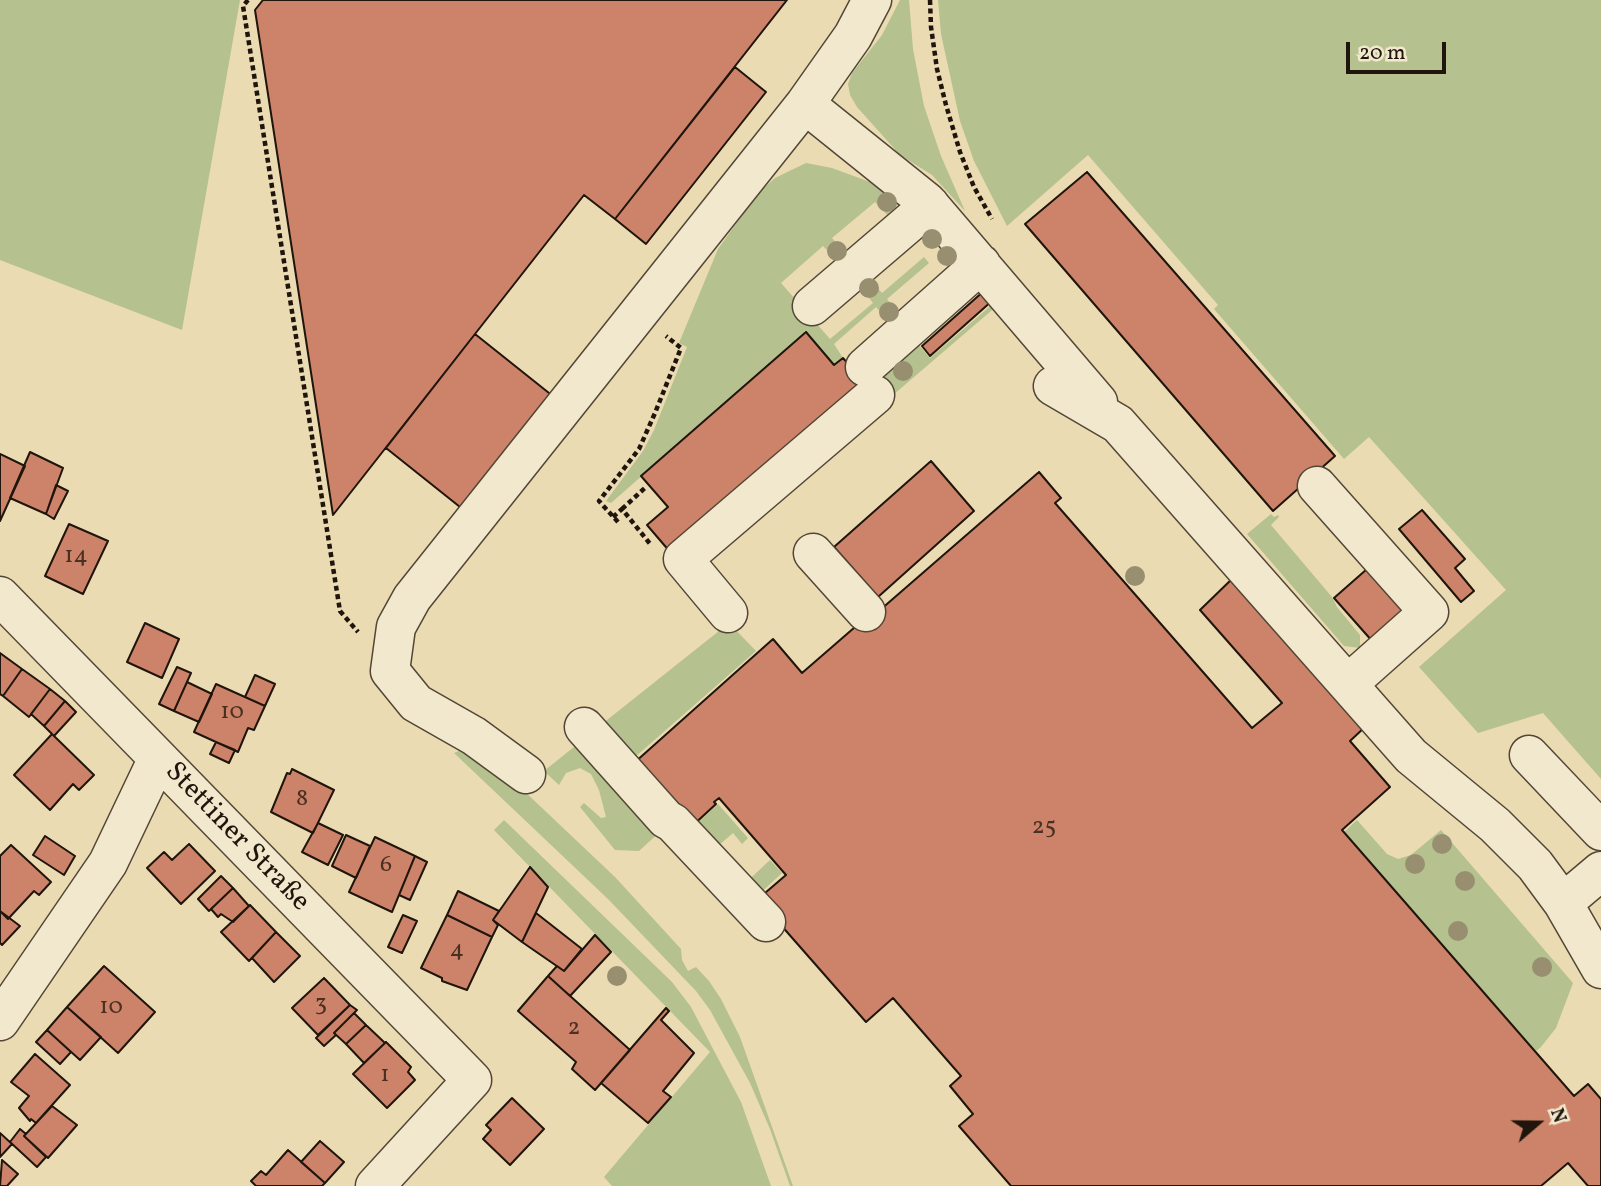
<!DOCTYPE html>
<html>
<head>
<meta charset="utf-8">
<style>
	body { margin:0 }
	#map { position:relative; width:1601px; height:1186px; overflow:hidden; background:#ebdbb2; font-family:Vollkorn,serif }
	canvas { display:block }
	.north { position:absolute; left:1503px; top:1088px; width:70px; height:70px; -webkit-text-stroke:5px #f2e8cd; paint-order:stroke; rotate:70deg; font-size:19px; font-weight:700; line-height:28px; text-align:center; color:#1f150c }
	.north::after { content:''; display:block; margin:auto; width:24px; height:32px; background:#1f150c; clip-path:polygon(50% 0,100% 100%,50% 72%,0 100%) }
	.scale { position:absolute; left:1346px; top:42px; width:100px; height:32px; box-sizing:border-box; border:4px solid #1f150c; border-top:0; padding-left:9px; font-size:21px; line-height:24px; white-space:nowrap; color:#1f150c; -webkit-text-stroke:5px #f2e8cd; paint-order:stroke }
</style>
</head>
<body>
<div id="map">
<canvas width="1601" height="1186"></canvas>
<div class="north">N</div>
<div class="scale">20 m</div>
</div>
<script>
const ctx = document.querySelector('canvas').getContext('2d');
ctx.lineJoin = 'round';
function paint(path, color) {
  ctx.fillStyle = color;
  ctx.fill(path, 'evenodd');
}
function toPath(rows) {
  const path = new Path2D();
  for (const r of rows) {
    path.moveTo(r[0], r[1]);
    for (let i = 2; i < r.length; i += 2) path.lineTo(r[i], r[i + 1]);
  }
  return path;
}
function trace(path, color, width, dash) {
  ctx.strokeStyle = color;
  ctx.lineWidth = width;
  ctx.lineCap = dash ? 'butt' : 'round';
  ctx.setLineDash(dash || []);
  ctx.stroke(path);
}
function drawText(font, color, halo, rows, align = 'center') {
  ctx.font = font + ' Vollkorn,serif';
  ctx.lineWidth = 5;
  ctx.setLineDash([]);
  ctx.textBaseline = 'middle';
  ctx.strokeStyle = halo;
  ctx.fillStyle = color;
  for (const [text, x, y, turn = 0] of rows) {
    ctx.save();
    ctx.translate(x, y);
    ctx.rotate((+turn || 0) * Math.PI / 180);
    ctx.textAlign = isNaN(turn) ? turn : align;
    if (halo) ctx.strokeText(text, 0, 0);
    ctx.fillText(text, 0, 0);
    ctx.restore();
  }
}
const green = toPath([
	[0,0,240,0,182,330,0,260],
	[900,0,909,0,913,49,924,106,941,156,965,211,932,175,900,155,857,107,850,95,848,84,852,73,882,35],
	[938,0,1601,0,1601,779,1543,713,1478,733,1419,667,1506,590,1369,437,1344,459,1214,309,1218,305,1088,155,1007,226,974,161,960,121,941,34],
	[806,163,832,168,878,185,896,198,897,205,895,212,890,218,875,202,832,238,847,254,838,262,823,246,781,283,830,339,873,303,859,285,868,277,882,293,924,257,929,263,887,299,900,315,891,324,876,307,834,344,843,358,834,365,806,332,611,503,606,501,643,451,654,430,687,347,679,343,718,249,758,193,775,178],
	[995,302,998,305,886,401,870,383,918,344,930,358],
	[1271,514,1274,517,1278,515,1279,517,1271,525,1332,597,1337,607,1360,635,1360,648,1344,646,1247,534],
	[729,623,756,651,626,765,597,728],
	[584,739,663,829,639,851,615,850,580,807,584,803,601,818,606,817,599,790,591,774,580,768,566,773,559,785,544,771],
	[469,747,522,789,615,877,681,949,682,960,688,971,696,967,709,981,721,999,740,1037,793,1186,790,1186,770,1129,750,1083,710,1010,696,991,608,899,454,753],
	[718,804,748,838,742,844,733,833,712,851,698,822],
	[504,820,672,982,691,1007,741,1102,771,1186,612,1186,604,1177,710,1052,494,830],
	[1357,820,1387,854,1398,859,1411,855,1441,830,1573,983,1556,1028,1541,1047,1536,1051,1344,832],
	[770,860,782,873,756,897,740,888]
]);
const building = toPath([
	[263,0,787,0,615,219,584,195,333,515,255,10,263,0],
	[735,67,766,92,646,244,615,219,735,67],
	[1087,172,1335,456,1273,511,1025,224,1087,172],
	[985,290,993,300,930,356,922,346,985,290],
	[806,332,834,365,843,358,866,385,671,553,647,525,668,507,641,476,806,332],
	[475,334,554,397,465,511,386,448,475,334],
	[30,452,63,468,46,514,10,498,30,452],
	[0,454,25,466,0,521,0,454],
	[931,461,974,511,878,597,834,547,931,461],
	[1039,472,1061,498,1055,503,1252,728,1282,703,1200,610,1235,576,1366,726,1350,741,1390,787,1342,830,1574,1096,1588,1084,1601,1099,1601,1186,1588,1186,1568,1163,1541,1186,1011,1186,959,1126,973,1114,950,1086,961,1076,893,998,866,1022,758,899,786,875,719,798,714,802,716,804,690,828,634,763,773,639,802,673,870,614,872,617,1039,472],
	[56,485,68,491,54,519,46,514,56,485],
	[1422,510,1465,559,1455,568,1474,591,1461,602,1399,529,1422,510],
	[69,524,108,541,83,594,45,576,69,524],
	[1367,569,1407,612,1373,642,1334,598,1367,569],
	[145,623,179,639,162,678,127,662,145,623],
	[0,653,22,669,3,696,0,694,0,653],
	[177,667,191,673,174,711,159,704,177,667],
	[22,669,50,689,29,717,3,696,22,669],
	[255,675,275,684,265,706,245,697,255,675],
	[187,682,212,694,199,722,174,711,187,682],
	[216,684,265,706,254,730,248,728,238,752,194,732,216,684],
	[50,689,65,701,44,726,31,714,50,689],
	[65,701,76,712,54,736,44,726,65,701],
	[52,734,94,775,79,790,73,784,50,810,14,775,52,734],
	[216,742,235,750,229,763,210,754,216,742],
	[292,769,334,790,313,833,271,812,287,773,290,774,292,769],
	[318,823,343,835,328,865,302,852,318,823],
	[346,835,370,846,356,878,332,866,346,835],
	[45,836,75,856,64,875,33,855,45,836],
	[375,837,415,856,392,912,349,892,375,837],
	[189,844,215,871,181,904,147,868,164,852,172,860,189,844],
	[11,845,51,882,39,895,34,891,8,919,0,911,0,856,11,845],
	[415,856,427,862,410,900,399,895,415,856],
	[530,867,548,887,522,942,493,920,530,867],
	[221,876,233,888,209,911,198,899,221,876],
	[233,888,249,906,233,922,221,914,218,917,211,909,233,888],
	[458,891,499,911,493,920,498,925,492,937,447,915,458,891],
	[250,905,276,932,249,961,221,932,250,905],
	[0,911,20,926,2,945,0,943,0,911],
	[536,913,582,949,564,971,522,942,536,913],
	[403,915,417,921,402,953,388,947,403,915],
	[447,915,492,937,467,990,442,981,442,978,421,968,447,915],
	[276,932,300,956,274,982,252,958,276,932],
	[595,935,611,952,570,996,548,976,557,966,564,971,595,935],
	[104,966,155,1012,118,1053,67,1007,104,966],
	[548,976,630,1050,595,1090,572,1069,576,1062,518,1011,548,976],
	[324,978,350,1005,318,1035,292,1008,324,978],
	[350,1005,357,1010,334,1033,336,1035,324,1046,316,1038,350,1005],
	[67,1007,101,1037,80,1060,47,1030,67,1007],
	[666,1008,669,1011,661,1020,694,1053,663,1091,671,1097,648,1123,601,1083,666,1008],
	[354,1013,366,1025,346,1044,334,1033,354,1013],
	[366,1025,385,1043,364,1063,346,1044,366,1025],
	[47,1030,71,1052,60,1064,36,1042,47,1030],
	[386,1042,411,1067,408,1072,415,1080,387,1108,353,1074,386,1042],
	[35,1054,70,1085,36,1123,31,1119,30,1121,19,1108,29,1096,11,1082,35,1054],
	[512,1098,544,1129,510,1165,483,1139,491,1130,486,1125,512,1098],
	[52,1106,77,1125,48,1158,24,1136,52,1106],
	[20,1129,26,1134,24,1136,46,1157,37,1167,10,1142,20,1129],
	[0,1133,12,1144,0,1157,0,1133],
	[320,1141,344,1162,325,1183,301,1162,320,1141],
	[288,1150,325,1183,322,1186,256,1186,251,1181,261,1171,266,1175,288,1150],
	[2,1160,18,1174,7,1186,0,1186,2,1160]
]);
const path = toPath([
	[248,0,243,6,340,611,358,632],
	[930,0,931,27,937,69,946,105,960,152,974,187,992,219],
	[622,509,647,486],
	[613,517,622,509,651,545],
	[618,522,599,501,639,449,655,413,681,348,666,336]
]);
const minor = toPath([
	[805,104,927,202,1098,402],
	[812,306,930,205],
	[865,367,981,264],
	[1053,386,1118,424,1411,756,1495,825,1535,865,1563,903,1601,969],
	[1317,486,1429,612,1349,683],
	[813,553,866,612],
	[0,596,472,1080,375,1186],
	[728,613,683,559,875,395],
	[584,727,666,819,673,823,766,922],
	[1529,755,1601,831],
	[526,774,474,736,416,703,390,671,396,627,412,598,805,104,853,36,872,0],
	[1563,903,1601,871],
	[0,1021,108,863,158,758]
]);
const trees = [
	[887,202],
	[932,239],
	[837,251],
	[947,256],
	[869,288],
	[889,312],
	[903,371],
	[1135,576],
	[1442,844],
	[1415,864],
	[1465,881],
	[1458,931],
	[1542,967],
	[617,976]
];
const numberNames = [
	["14",76,558],
	["10",232,714],
	["8",302,801],
	["25",1044,829],
	["6",386,867],
	["4",457,952],
	["3",321,1006],
	["10",111,1009],
	["2",574,1030],
	["1",385,1077]
];
const streetNames = [
	["Stettiner Straße",236,838,46]
];
paint(green, '#b5c18e');
paint(building, '#cd8369');
trace(building, '#1f150c', 2);
trace(minor, '#524636', 41);
trace(path, '#1f150c', 4.5, [5, 3.5]);
trace(minor, '#f2e8cd', 38);
ctx.fillStyle = '#988f70';
for (const [x, y] of trees) {
  ctx.beginPath();
  ctx.arc(x, y, 10, 0, 2 * Math.PI);
  ctx.fill();
}
drawText('24px', '#4a3023', null, numberNames);
drawText('28px', '#1f150c', '#f2e8cd', streetNames);
</script>
</body>
</html>
